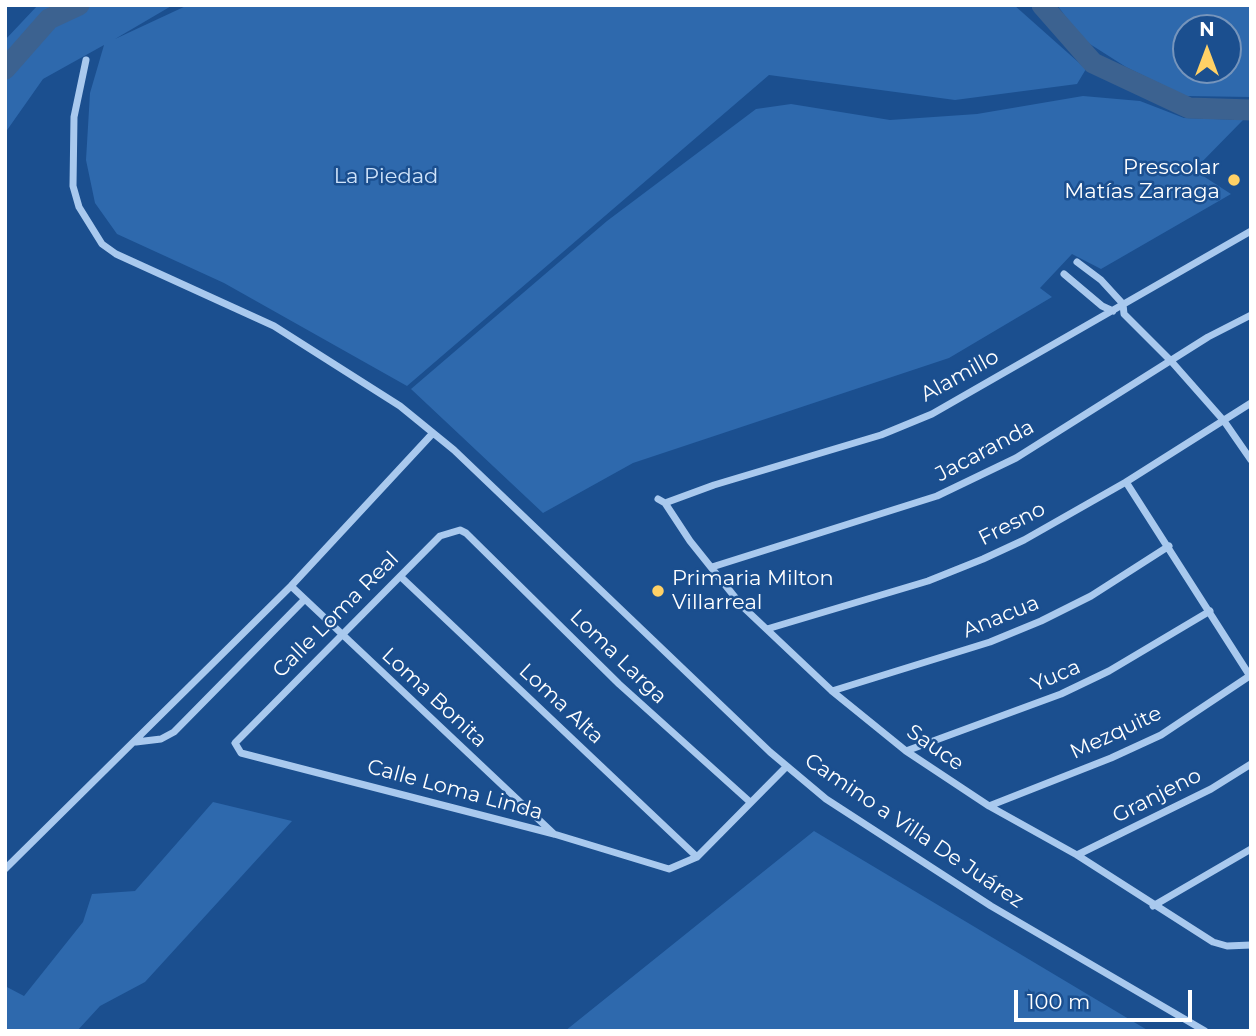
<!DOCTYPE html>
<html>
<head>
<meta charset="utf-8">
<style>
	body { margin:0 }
	#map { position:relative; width:1256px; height:1036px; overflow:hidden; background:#1b4f8f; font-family:Montserrat,sans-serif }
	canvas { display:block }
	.frame { position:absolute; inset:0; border:7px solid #fff; pointer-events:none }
	.north { position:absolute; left:1172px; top:14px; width:70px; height:70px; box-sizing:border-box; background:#1b4f8f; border:2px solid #7695bc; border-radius:50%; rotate:0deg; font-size:19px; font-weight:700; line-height:28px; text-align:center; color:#fff }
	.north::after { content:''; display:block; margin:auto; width:24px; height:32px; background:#ffd166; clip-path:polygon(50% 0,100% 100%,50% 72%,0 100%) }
	.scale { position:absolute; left:1014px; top:990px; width:178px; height:32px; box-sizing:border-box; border:4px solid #fff; border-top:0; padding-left:9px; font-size:21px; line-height:24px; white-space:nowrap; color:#fff; -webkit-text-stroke:5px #1b4f8f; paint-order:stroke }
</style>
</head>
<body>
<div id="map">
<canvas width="1256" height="1036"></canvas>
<div class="frame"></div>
<div class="north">N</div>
<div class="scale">100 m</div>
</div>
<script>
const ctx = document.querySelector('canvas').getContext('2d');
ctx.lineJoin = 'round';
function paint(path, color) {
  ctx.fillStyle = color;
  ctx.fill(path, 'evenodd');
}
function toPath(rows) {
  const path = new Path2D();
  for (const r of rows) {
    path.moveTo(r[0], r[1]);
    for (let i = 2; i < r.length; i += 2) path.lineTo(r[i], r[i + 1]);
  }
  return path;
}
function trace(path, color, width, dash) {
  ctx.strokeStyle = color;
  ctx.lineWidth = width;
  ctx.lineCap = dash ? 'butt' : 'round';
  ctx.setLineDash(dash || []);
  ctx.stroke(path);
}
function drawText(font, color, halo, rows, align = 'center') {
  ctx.font = font + ' Montserrat,sans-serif';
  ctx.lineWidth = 5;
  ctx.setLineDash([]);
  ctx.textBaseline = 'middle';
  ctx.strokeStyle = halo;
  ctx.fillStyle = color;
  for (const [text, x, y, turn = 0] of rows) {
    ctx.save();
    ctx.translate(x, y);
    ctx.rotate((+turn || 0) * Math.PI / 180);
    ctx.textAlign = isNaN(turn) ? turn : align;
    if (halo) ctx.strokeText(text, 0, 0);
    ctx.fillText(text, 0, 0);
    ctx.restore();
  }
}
const green = toPath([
	[38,5,173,5,115,39,188,5,1014,5,1086,69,1077,84,955,100,769,75,407,386,224,283,117,234,95,203,86,160,90,93,104,45,43,79,5,133,5,40],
	[1057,5,1251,5,1251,97,1185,96,1126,67,1082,39],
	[1186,28,1228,28,1228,70,1186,70],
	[1083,96,1140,101,1184,118,1243,120,1194,170,1231,194,1101,269,1072,254,1040,288,1052,297,949,358,633,463,543,513,411,389,607,221,756,109,791,104,890,120,977,114],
	[213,802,292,821,145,982,100,1006,77,1031,5,1031,5,986,24,996,83,922,92,894,135,891],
	[814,831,1149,1031,565,1031]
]);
const river = toPath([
	[1042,5,1093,63,1189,108,1251,110],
	[5,69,49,19,79,5]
]);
const street = toPath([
	[86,60,74,117,73,186,79,207,102,244,116,254,274,326,400,406,454,450,770,752,826,799,991,906,1205,1031],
	[1077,262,1101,280,1123,304,1124,314,1171,361,1224,421,1251,460],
	[1064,274,1102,306,1113,311],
	[1126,482,1250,676],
	[658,499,665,503,690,541,742,606,832,691,906,751,989,806,1077,855,1213,942,1227,946,1251,945],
	[665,503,714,485,881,435,932,414,1251,231],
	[712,567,937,496,1016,458,1208,337,1251,315],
	[401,577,697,857],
	[291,586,554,834],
	[767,629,928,581,983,559,1024,540,1126,482,1251,403],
	[832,691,990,642,1041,621,1091,596,1169,546],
	[136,742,161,739,174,732,304,600],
	[906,751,1061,694,1109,671,1210,611],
	[750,802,619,684,466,533,460,530,440,536,235,743,241,753,554,834,669,869,697,857,786,767],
	[989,806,1111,758,1161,735,1251,675],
	[1077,855,1211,789,1251,764],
	[5,869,291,586,433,433],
	[1153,906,1251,849]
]);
const markers = [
	[1234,180,7,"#ffd166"],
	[658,591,7,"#ffd166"]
];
const poiNames = [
	["Prescolar",1220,168],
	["Matías Zarraga",1220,192],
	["Primaria Milton",672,579,"left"],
	["Villarreal",672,603,"left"]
];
const parkNames = [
	["La Piedad",386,177]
];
const streetNames = [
	["Alamillo",960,376,-29],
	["Jacaranda",985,451,-28],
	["Fresno",1012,524,-27],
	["Calle Loma Real",336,615,-45],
	["Anacua",1001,617,-22],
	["Loma Larga",618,657,44],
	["Yuca",1056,676,-23],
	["Loma Bonita",434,698,43],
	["Loma Alta",561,704,43],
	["Mezquite",1116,733,-25],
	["Sauce",935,748,35],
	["Calle Loma Linda",455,790,15],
	["Granjeno",1157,796,-27],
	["Camino a Villa De Juárez",914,831,34]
];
paint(green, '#2e69ad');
trace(river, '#3c6290', 21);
trace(street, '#a9c9ee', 7);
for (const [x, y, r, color] of markers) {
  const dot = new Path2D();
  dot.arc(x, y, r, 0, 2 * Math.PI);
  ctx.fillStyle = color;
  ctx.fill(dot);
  trace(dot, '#1b4f8f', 2.5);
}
drawText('21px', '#fff', '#1b4f8f', poiNames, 'right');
drawText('21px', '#cfe3fa', '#1b4f8f', parkNames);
drawText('21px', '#fff', '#1b4f8f', streetNames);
</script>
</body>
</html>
